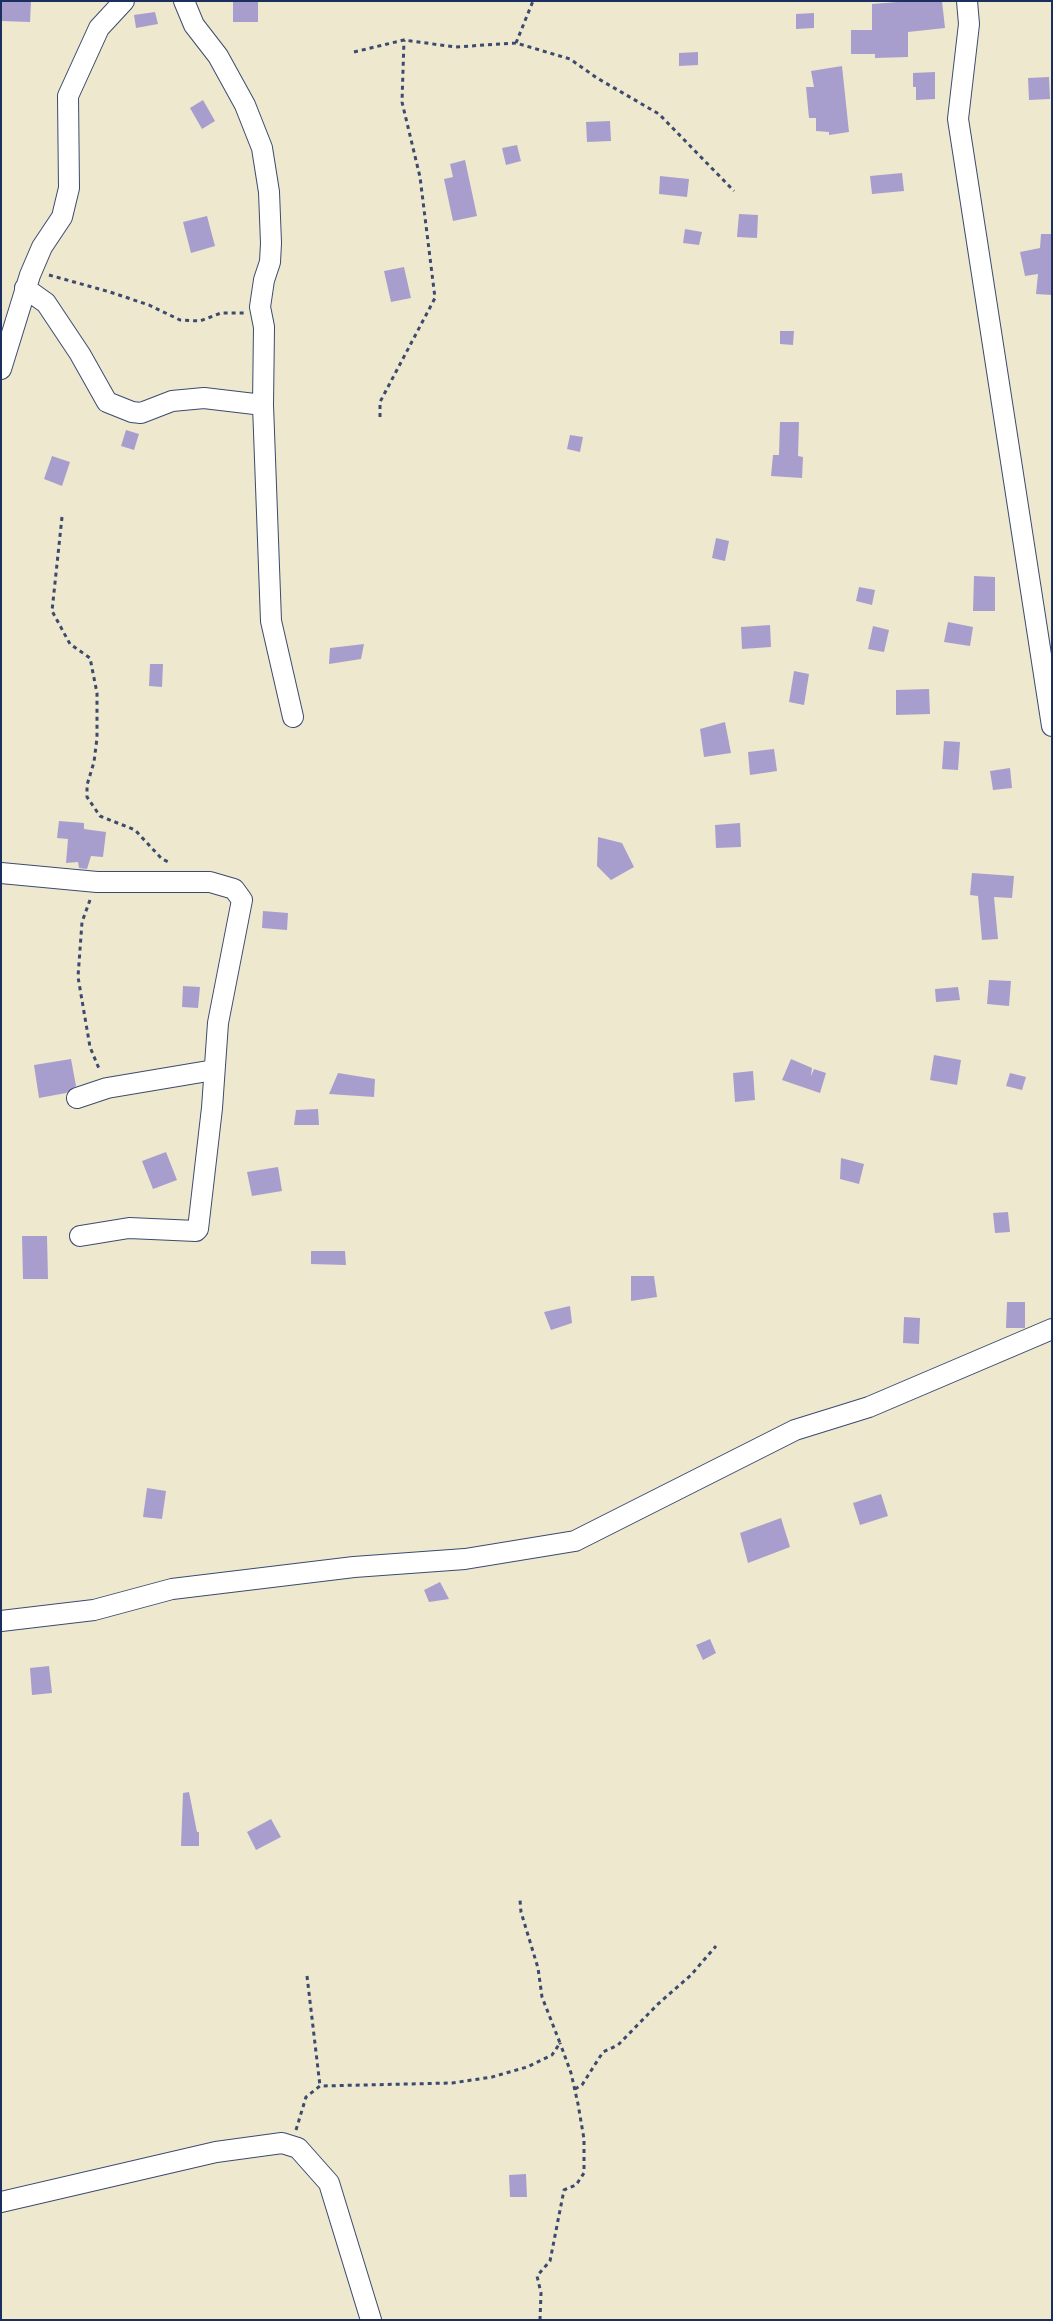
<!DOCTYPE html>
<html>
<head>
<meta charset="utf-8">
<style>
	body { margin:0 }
	#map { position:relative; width:1053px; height:2321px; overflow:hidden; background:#eee8ce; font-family:Kalam,sans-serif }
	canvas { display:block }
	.frame { position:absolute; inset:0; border:2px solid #1b2f5e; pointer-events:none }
</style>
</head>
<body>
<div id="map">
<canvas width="1053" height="2321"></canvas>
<div class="frame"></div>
</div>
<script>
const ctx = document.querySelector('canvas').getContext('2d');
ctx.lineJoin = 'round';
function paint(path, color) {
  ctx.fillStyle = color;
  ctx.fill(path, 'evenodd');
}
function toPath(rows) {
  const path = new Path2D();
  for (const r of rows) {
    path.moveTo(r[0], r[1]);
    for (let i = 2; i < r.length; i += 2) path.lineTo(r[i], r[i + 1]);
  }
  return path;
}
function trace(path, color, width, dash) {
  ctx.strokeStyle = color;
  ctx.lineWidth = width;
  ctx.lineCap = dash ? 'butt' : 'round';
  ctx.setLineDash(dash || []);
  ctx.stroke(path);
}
const building = toPath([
	[2,1,31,1,30,22,1,21],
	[233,1,258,1,258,22,233,22],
	[910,1,942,1,945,28,908,32,908,57,875,58,875,54,851,54,851,30,872,30,872,4],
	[155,12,158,24,136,28,134,15],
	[814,13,814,28,796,29,796,14],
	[698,52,698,65,679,66,679,53],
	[842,66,849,132,829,135,829,132,816,131,816,118,809,118,806,87,814,87,811,71],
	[935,72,935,99,916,100,916,87,913,87,913,73],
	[1049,77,1050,99,1029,100,1028,78],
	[203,100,215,121,202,129,190,108],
	[610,121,611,141,587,142,586,122],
	[517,145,521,161,506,165,502,148],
	[465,160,477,216,453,221,444,179,453,177,450,164],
	[902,173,904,191,872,194,870,176],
	[660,176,689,179,687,197,659,194],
	[739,214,758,215,757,238,737,237],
	[207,216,215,246,191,253,183,222],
	[685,229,702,232,699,245,683,243],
	[1041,234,1052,234,1052,295,1036,294,1038,274,1025,276,1020,252,1040,248],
	[404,267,411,298,391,302,384,271],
	[780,331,794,331,793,345,780,344],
	[780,422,799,422,798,456,803,457,802,478,771,476,773,455,779,455],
	[126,430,139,434,134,450,121,446],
	[570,435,583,437,580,452,567,449],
	[52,456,70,462,62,486,44,479],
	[716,538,729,541,725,561,712,558],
	[974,576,995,577,995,611,973,611],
	[859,587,875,590,872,605,856,601],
	[948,622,973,627,970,646,944,642],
	[770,625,771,647,742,649,741,627],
	[873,626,889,630,884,652,868,649],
	[364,644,361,659,329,664,330,648],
	[150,664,163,664,162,687,149,686],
	[794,671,809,674,804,705,789,702],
	[929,689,930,714,896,715,896,690],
	[725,722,731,753,704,757,700,729],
	[944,741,960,742,958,770,942,769],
	[774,749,777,771,750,775,748,752],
	[1010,768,1012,788,993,790,990,771],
	[59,821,84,823,84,829,106,832,103,857,91,856,87,869,79,868,78,862,66,863,68,839,57,838],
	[740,823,741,847,716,848,715,825],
	[598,837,622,843,634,867,611,880,597,866],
	[972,873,1014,876,1012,898,994,897,998,939,982,940,978,896,970,895],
	[263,911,288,913,287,930,262,928],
	[989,980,1011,981,1009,1006,987,1004],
	[183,986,200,987,198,1008,182,1007],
	[958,987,960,1000,936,1002,935,989],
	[934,1055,961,1060,957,1085,930,1080],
	[71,1059,76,1086,66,1093,39,1098,34,1065],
	[791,1059,812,1068,811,1076,814,1069,826,1073,820,1093,782,1080],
	[753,1071,755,1100,735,1102,733,1073],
	[338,1073,375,1079,374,1097,329,1094],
	[1010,1073,1026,1077,1022,1090,1006,1086],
	[318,1109,319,1125,294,1125,296,1110],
	[166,1152,177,1180,153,1189,142,1161],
	[841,1158,864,1164,859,1184,840,1179],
	[278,1167,282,1191,252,1196,247,1172],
	[1008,1212,1010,1232,995,1233,993,1213],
	[22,1236,47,1236,48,1279,23,1279],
	[311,1251,345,1251,346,1265,311,1264],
	[631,1276,654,1276,657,1297,631,1301],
	[1007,1302,1025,1302,1025,1328,1006,1328],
	[570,1306,572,1323,551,1330,544,1312],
	[904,1317,920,1318,919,1344,903,1343],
	[147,1488,166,1491,162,1519,143,1517],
	[881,1494,888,1516,860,1525,853,1503],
	[781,1518,790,1547,748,1563,740,1533],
	[440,1582,449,1599,429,1602,424,1590],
	[710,1639,716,1653,703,1660,696,1645],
	[49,1666,52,1693,32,1695,30,1668],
	[189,1792,197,1832,199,1832,199,1846,181,1846,183,1793],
	[271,1819,281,1837,256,1850,247,1832],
	[526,2174,527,2197,510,2197,509,2175]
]);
const path = toPath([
	[516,43,533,1],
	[354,52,404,40,455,47,516,43,570,59,597,78,659,114,734,191],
	[49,275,110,292,149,305,180,320,200,321,221,313,244,313],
	[380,417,380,402,435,298,420,177,402,102,404,40],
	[62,517,52,611,70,644,90,658,97,693,97,738,94,762,87,785,87,797,100,816,135,830,162,859,171,863],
	[90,900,82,922,78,977,90,1047,100,1071],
	[307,1976,320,2086],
	[575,2089,582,2085,603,2052,618,2045,658,2004,691,1975,716,1946],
	[296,2130,306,2097,320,2086,452,2083,492,2077,527,2067,552,2055,560,2043,542,1997,538,1968,521,1912,520,1900],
	[540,2320,541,2293,537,2276,550,2261,564,2190,576,2185,584,2173,584,2139,578,2104,571,2073,560,2043]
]);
const minor = toPath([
	[184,1,194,25,218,56,245,105,262,148,269,192,271,243,270,262,264,280,260,307,264,327,263,405,271,621,293,717],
	[967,1,969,24,958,119,1052,726],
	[25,288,46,303,80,354,107,402,132,412,141,413,172,401,204,398,263,405],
	[1,369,30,275,42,247,62,217,69,188,68,96,99,28,124,1],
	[1,873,97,882,210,882,234,889,242,900,218,1023,212,1108,198,1229,196,1231,129,1228,80,1236],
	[77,1098,107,1088,214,1070],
	[1,1621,94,1610,172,1589,354,1567,465,1559,575,1541,795,1430,869,1407,1052,1329],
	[1,2202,216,2152,282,2143,298,2148,329,2183,371,2320]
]);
paint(building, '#a89ecd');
trace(minor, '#3b4b6f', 22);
trace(path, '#3b4b6f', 3, [4, 4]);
trace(minor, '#fff', 20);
</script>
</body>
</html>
